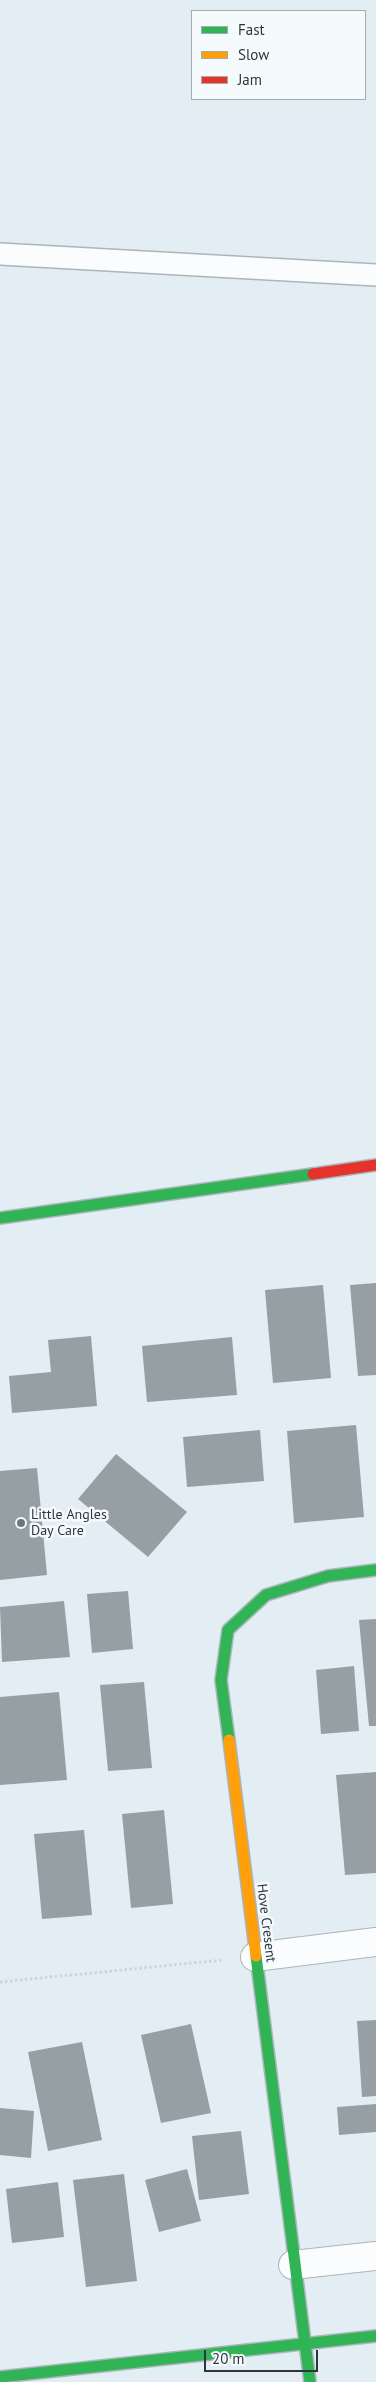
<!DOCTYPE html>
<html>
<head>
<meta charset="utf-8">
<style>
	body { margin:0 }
	#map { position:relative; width:376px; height:2382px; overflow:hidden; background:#e2eef4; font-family:"PT Sans",sans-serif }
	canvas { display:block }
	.legend { position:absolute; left:191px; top:10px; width:175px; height:90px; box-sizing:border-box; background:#f5fafc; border:1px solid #a5acaf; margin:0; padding:6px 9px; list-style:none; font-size:15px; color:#2d363b }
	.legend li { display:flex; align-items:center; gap:10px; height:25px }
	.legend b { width:25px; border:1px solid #a5acaf }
	.scale { position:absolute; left:204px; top:2350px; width:114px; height:22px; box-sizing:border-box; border:2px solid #2d363b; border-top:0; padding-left:6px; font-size:15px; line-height:18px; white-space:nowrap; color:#2d363b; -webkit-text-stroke:4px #f5fafc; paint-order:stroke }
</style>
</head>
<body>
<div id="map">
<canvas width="376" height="2382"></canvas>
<ul class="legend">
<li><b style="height:6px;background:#30b455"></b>Fast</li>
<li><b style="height:6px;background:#ff9f0a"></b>Slow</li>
<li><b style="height:6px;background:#e5322d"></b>Jam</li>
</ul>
<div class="scale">20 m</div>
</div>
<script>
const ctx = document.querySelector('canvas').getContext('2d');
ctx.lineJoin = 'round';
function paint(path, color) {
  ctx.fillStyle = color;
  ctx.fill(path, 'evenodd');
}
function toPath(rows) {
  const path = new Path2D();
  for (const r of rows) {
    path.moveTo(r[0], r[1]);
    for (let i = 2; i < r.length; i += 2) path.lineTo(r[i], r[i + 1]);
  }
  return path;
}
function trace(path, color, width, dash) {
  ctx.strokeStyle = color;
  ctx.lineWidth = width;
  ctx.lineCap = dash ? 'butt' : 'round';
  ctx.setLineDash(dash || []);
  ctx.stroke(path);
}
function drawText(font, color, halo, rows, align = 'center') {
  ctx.font = font + ' "PT Sans",sans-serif';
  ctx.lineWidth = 5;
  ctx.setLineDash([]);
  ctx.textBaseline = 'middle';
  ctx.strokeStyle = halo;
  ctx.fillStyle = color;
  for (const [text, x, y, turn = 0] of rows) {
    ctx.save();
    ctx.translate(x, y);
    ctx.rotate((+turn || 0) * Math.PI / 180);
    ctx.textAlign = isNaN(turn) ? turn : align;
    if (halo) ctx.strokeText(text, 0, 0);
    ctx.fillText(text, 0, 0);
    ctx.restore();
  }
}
const building = toPath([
	[376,1283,376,1375,358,1376,350,1285],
	[323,1285,331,1378,273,1383,265,1290],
	[91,1336,97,1406,12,1413,9,1376,51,1372,48,1340],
	[232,1337,237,1395,147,1402,142,1346],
	[356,1425,364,1517,294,1523,287,1431],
	[260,1430,264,1481,187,1487,183,1437],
	[116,1454,187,1512,148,1557,78,1499],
	[37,1468,47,1575,0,1580,0,1471],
	[128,1591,133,1649,92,1653,87,1594],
	[64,1601,70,1657,2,1662,0,1607],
	[376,1619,376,1726,369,1726,359,1620],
	[354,1666,359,1731,321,1734,316,1670],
	[144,1682,152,1768,108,1771,100,1685],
	[59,1692,67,1780,0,1785,0,1697],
	[376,1772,376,1873,345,1875,336,1775],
	[164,1810,173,1904,131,1908,122,1814],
	[84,1830,92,1915,42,1919,34,1834],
	[376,2020,376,2096,362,2097,357,2021],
	[191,2024,211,2113,161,2123,141,2035],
	[82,2042,102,2140,48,2151,28,2052],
	[376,2104,376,2132,339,2135,337,2107],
	[0,2108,34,2111,31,2158,0,2155],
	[241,2131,249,2194,199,2200,192,2136],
	[187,2169,201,2221,159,2232,145,2180],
	[124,2174,137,2281,86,2287,73,2180],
	[58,2182,64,2237,12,2243,6,2189]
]);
const path = toPath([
	[0,1982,223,1960]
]);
const lane = toPath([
	[0,254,376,275]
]);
const street = toPath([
	[255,1957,376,1942],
	[293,2265,376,2256]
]);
const fast = toPath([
	[0,1218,313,1174],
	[229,1740,221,1680,228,1630,266,1595,328,1576,376,1570],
	[256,1956,310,2382],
	[0,2377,376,2336]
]);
const slow = toPath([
	[229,1740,256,1956]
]);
const jam = toPath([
	[313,1174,376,1165]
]);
const markers = [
	[21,1523,5,"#6c767c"]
];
const poiNames = [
	["Little Angles",31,1515],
	["Day Care",31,1531]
];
const streetNames = [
	["Hove Cresent",266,1923,83]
];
paint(building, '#969fa4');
trace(lane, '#acb5ba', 24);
trace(street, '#acb5ba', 30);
trace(fast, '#acb5ba', 14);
trace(slow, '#acb5ba', 14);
trace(jam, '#acb5ba', 14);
trace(path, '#d1d4d7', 3, [2.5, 2.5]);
trace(lane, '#fbfcfd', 21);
trace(street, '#fbfcfd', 28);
trace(fast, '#30b455', 11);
trace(slow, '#ff9f0a', 11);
trace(jam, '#e5322d', 11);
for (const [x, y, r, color] of markers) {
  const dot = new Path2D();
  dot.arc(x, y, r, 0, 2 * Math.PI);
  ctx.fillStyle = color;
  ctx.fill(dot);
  trace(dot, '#f5fafc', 2);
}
drawText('14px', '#2d363b', '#f5fafc', poiNames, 'left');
drawText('14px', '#2d363b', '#f5fafc', streetNames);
</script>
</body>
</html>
